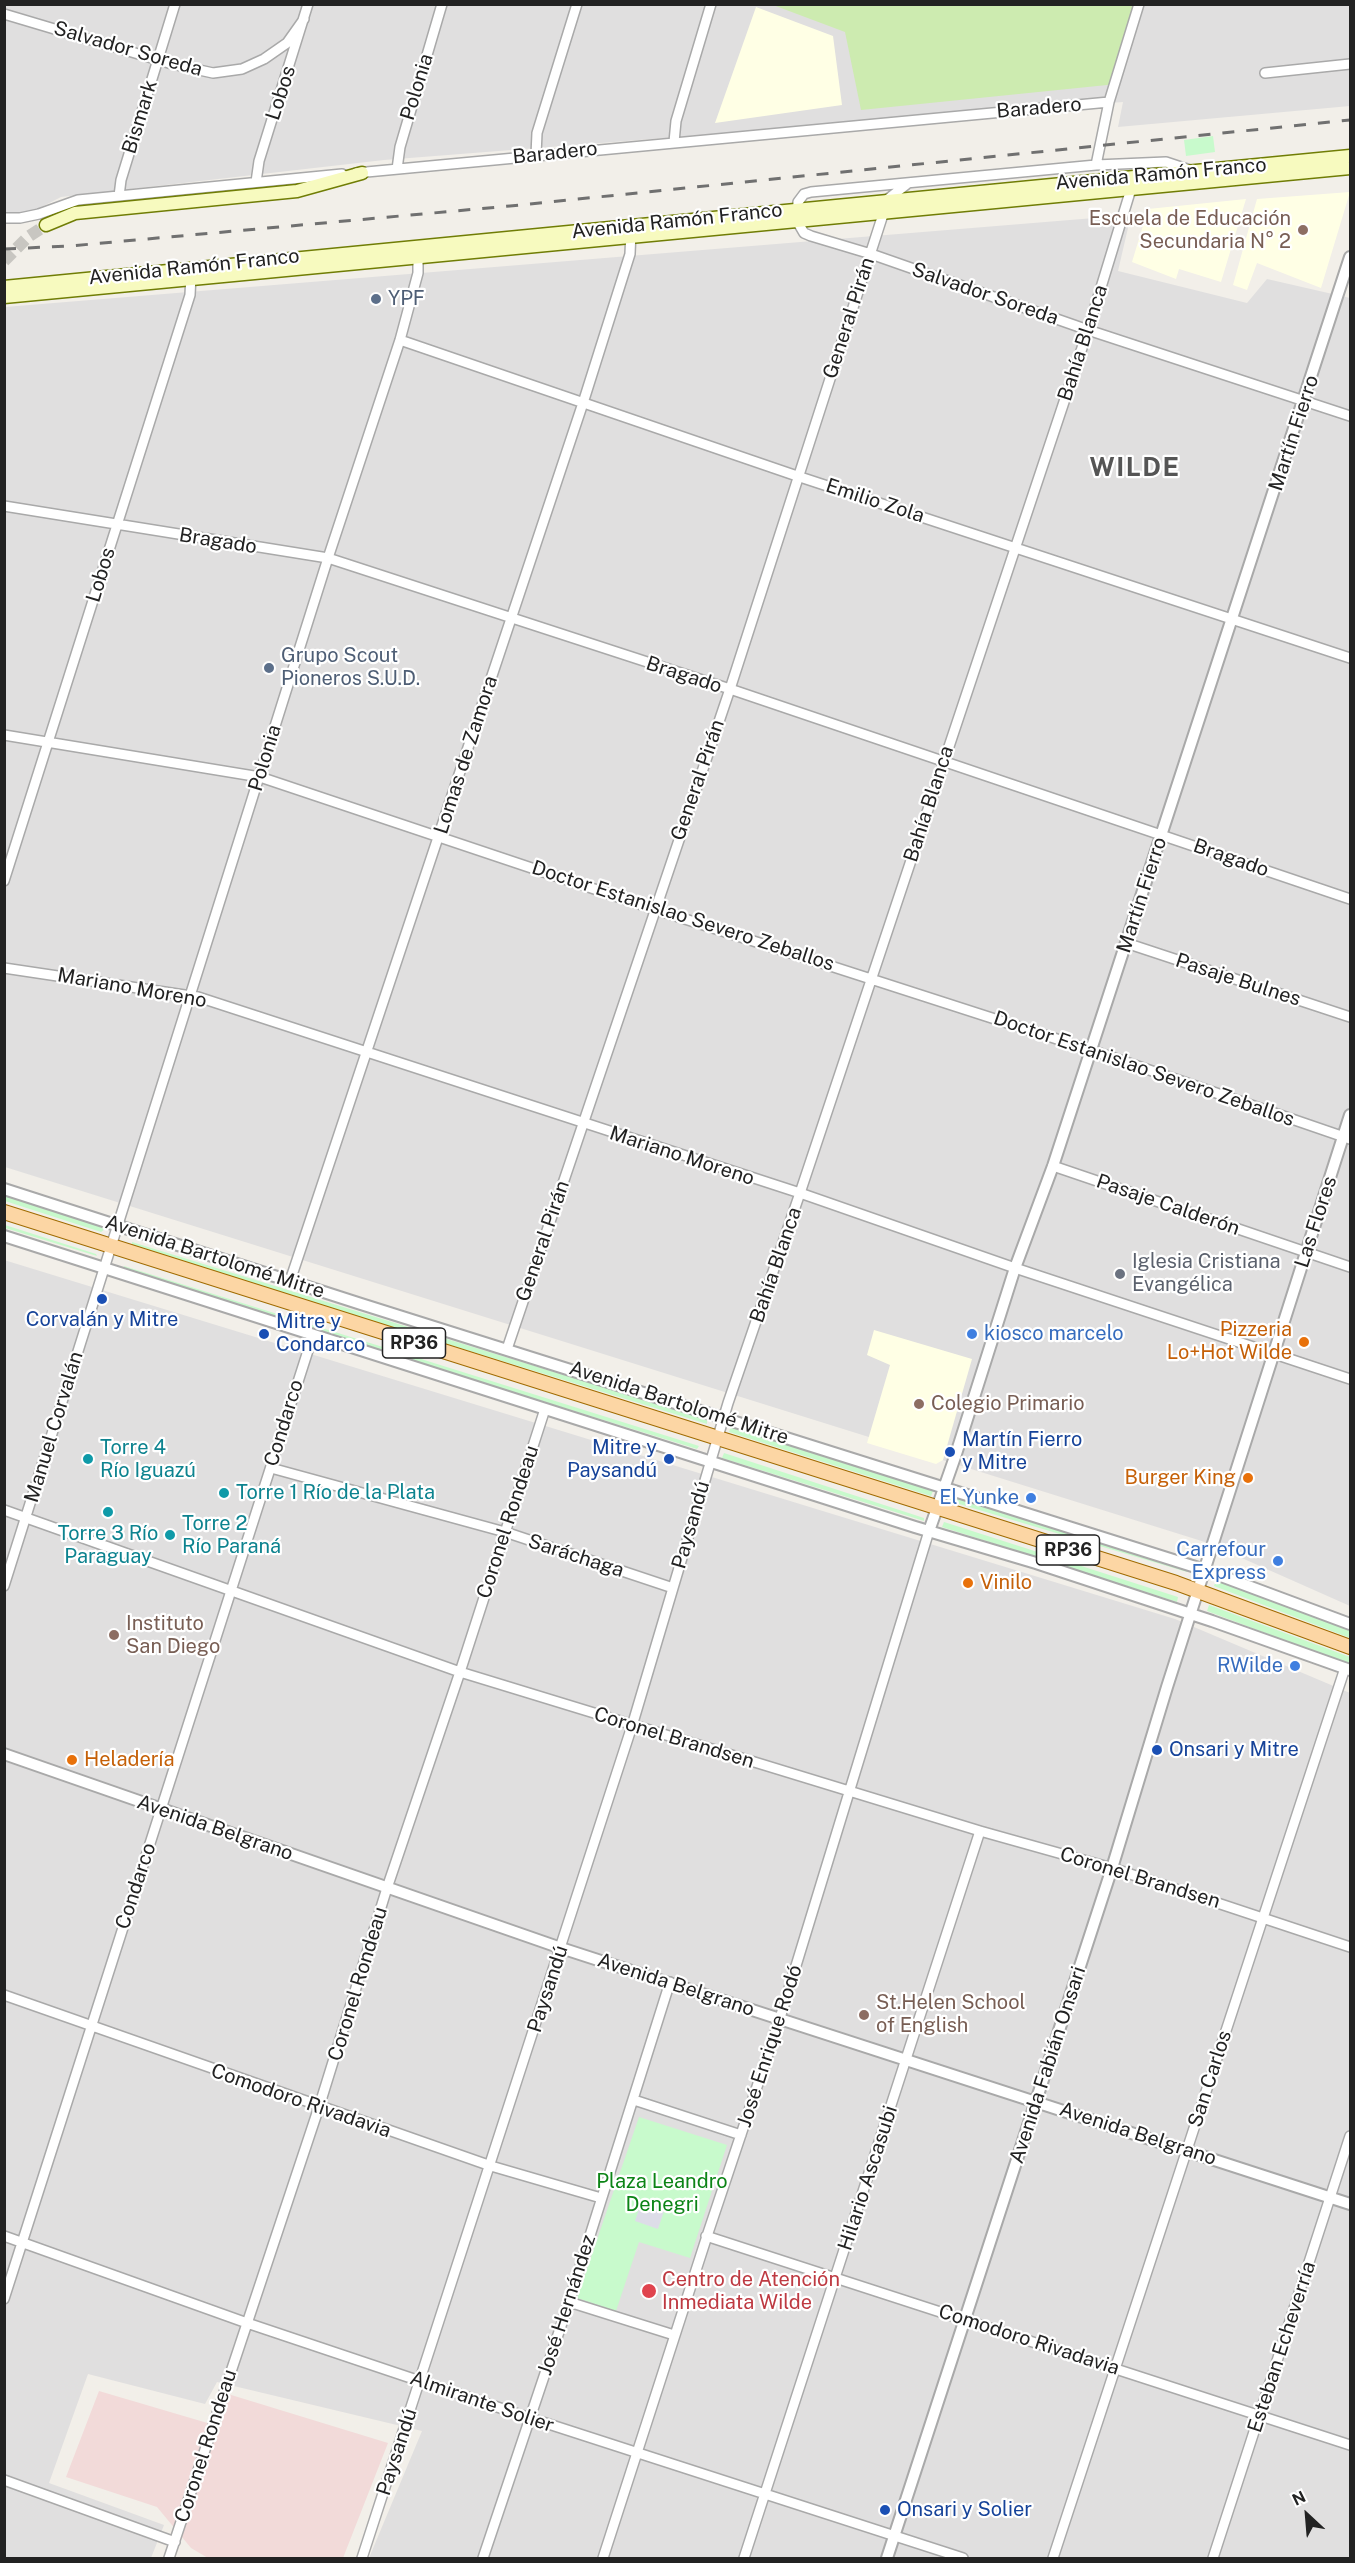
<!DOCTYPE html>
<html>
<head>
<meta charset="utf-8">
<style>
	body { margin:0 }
	#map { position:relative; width:1355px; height:2563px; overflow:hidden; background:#f2efe9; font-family:"Public Sans",sans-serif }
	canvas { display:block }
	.frame { position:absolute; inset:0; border:6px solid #222; pointer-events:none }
	.north { position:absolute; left:1277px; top:2485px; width:60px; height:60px; -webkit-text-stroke:4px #fff; paint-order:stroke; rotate:334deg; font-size:16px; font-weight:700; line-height:24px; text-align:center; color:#222 }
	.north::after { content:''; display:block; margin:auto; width:21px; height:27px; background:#222; clip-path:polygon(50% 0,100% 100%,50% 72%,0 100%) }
</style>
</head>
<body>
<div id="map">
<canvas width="1355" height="2563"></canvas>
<div class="frame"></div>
<div class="north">N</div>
</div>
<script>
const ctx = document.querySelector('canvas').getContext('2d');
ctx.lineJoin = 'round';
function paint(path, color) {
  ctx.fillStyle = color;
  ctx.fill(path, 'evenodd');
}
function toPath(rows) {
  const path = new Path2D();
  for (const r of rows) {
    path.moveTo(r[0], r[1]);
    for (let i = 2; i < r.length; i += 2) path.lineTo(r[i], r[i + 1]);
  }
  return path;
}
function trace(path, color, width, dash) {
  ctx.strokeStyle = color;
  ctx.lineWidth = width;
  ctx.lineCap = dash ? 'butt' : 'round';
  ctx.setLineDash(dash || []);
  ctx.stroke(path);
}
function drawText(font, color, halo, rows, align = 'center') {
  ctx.font = font + ' "Public Sans",sans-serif';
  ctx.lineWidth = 4.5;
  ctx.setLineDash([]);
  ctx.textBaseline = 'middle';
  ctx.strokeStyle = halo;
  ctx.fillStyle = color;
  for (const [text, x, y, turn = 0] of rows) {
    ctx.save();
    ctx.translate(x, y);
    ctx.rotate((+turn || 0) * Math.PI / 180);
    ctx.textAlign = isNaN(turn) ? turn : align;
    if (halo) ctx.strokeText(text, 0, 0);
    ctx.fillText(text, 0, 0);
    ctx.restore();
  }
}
const residential = toPath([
	[5,5,1350,5,1350,106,1118,127,1123,102,384,160,61,197,20,218,5,218],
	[1131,215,1118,271,1247,303,1267,279,1350,298,1350,1606,1208,1543,5,1167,5,307],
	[4,1260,1175,1619,1350,1693,1350,2558,369,2558,422,2431,217,2382,205,2404,88,2374,49,2483,164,2525,151,2558,5,2558]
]);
const commercial = toPath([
	[99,2391,221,2427,228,2394,388,2443,343,2558,208,2558,191,2548,157,2507,66,2477]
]);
const education = toPath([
	[756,7,833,36,842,105,715,123],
	[1350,192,1321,288,1257,263,1247,290,1233,285,1257,199],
	[1246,199,1221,282,1179,269,1176,279,1132,262,1148,209],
	[874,1330,972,1359,943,1460,936,1464,867,1443,890,1365,867,1355]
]);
const grass = toPath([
	[773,5,1138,5,1117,84,861,110,845,32]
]);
const park = toPath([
	[1213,136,1215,152,1186,156,1184,140],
	[5,1196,103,1227,105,1229,101,1232,5,1201],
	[5,1225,96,1254,97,1256,5,1228],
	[132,1242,707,1419,707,1424,132,1247],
	[124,1266,699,1446,697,1449,122,1271],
	[731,1426,933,1491,931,1496,729,1432],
	[724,1453,924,1518,924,1521,722,1458],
	[951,1496,1188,1569,1187,1572,949,1501],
	[944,1522,1178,1597,1177,1602,942,1527],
	[1216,1580,1350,1630,1350,1638,1214,1586],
	[1209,1605,1350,1657,1350,1665,1207,1611],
	[639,2117,727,2145,690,2258,639,2242,616,2311,577,2298]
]);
const plaza = toPath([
	[641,2203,664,2211,658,2229,635,2221]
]);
const secondaryTunnel = toPath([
	[4,261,28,237,46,225]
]);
const minor = toPath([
	[4,14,172,64,213,73,242,69,264,59,287,43,304,19],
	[1265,73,1350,64],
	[674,142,676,121,711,4],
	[536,155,537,133,577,4],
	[1096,165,1109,102,1139,4],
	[397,169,400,147,442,4],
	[1190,170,1166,162,1096,165,811,192,804,194,798,202,797,221,804,233,811,236,871,254,1088,330,1350,416],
	[356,173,1109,102],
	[256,182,259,161,308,4],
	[119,196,121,180,175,4],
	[4,218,20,218,39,214,78,200,342,174],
	[400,340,797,476,1350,658],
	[4,506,328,558,730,689,1350,899],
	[4,735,260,777,654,909,1091,1050,1350,1139],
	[4,881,190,295,191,275],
	[1126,943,1350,1017],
	[4,968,198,997,800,1193,1015,1268,1350,1379],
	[1053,1166,1350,1267],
	[290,1281,583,403,630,254,631,231],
	[507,1349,730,689,888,199,907,184],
	[271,1468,505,1532,673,1588],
	[4,1510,460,1672,980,1831,1112,1868,1350,1947],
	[4,1586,328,558,400,340,418,273,418,251],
	[4,1995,491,2166,601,2198],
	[634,2100,741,2135],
	[4,2236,247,2323,530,2418,963,2558],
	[706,2236,1350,2445],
	[4,2299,313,1335],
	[569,2302,674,2335],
	[4,2480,175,2542],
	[169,2558,319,2107,387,1888,460,1672,545,1409],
	[362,2558,632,1726,728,1403,800,1193,1088,330,1131,189],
	[483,2558,569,2302,670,1982],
	[603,2558,708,2233,780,2018,929,1531],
	[744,2558,980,1831],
	[1053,2558,1345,1668],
	[1213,2558,1350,2136]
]);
const tertiary = toPath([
	[4,1189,361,1304,1205,1570,1350,1624],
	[4,1236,915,1527,1036,1563,1212,1621,1350,1670],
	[929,1531,956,1454,1015,1268,1053,1166,1350,257],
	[4,1754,561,1948,1350,2204],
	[887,2558,1112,1868,1167,1687,1350,1115]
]);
const secondary = toPath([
	[46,225,75,213,297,191,362,173],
	[4,287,1350,156],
	[4,297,1350,168]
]);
const primary = toPath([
	[4,1212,1176,1583,1350,1647]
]);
const rail = toPath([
	[4,249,70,246,510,206,1350,120]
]);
const markers = [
	[1303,230,6,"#8d6e63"],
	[376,299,6,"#5c6f8a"],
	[269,668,6,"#5c6f8a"],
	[1120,1274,6,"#6b7280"],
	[102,1299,6,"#1a4fb4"],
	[264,1334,6,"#1a4fb4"],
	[972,1334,6,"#3f7fe0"],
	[1304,1342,6,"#e8710a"],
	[919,1404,6,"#8d6e63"],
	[950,1452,6,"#1a4fb4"],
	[88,1459,6,"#0f9aa8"],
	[669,1459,6,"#1a4fb4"],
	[1248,1478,6,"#e8710a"],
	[224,1493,6,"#0f9aa8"],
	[1031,1498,6,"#3f7fe0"],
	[108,1512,6,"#0f9aa8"],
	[170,1535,6,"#0f9aa8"],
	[1278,1561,6,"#3f7fe0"],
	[968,1583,6,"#e8710a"],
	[114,1635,6,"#8d6e63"],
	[1295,1666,6,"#3f7fe0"],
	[1157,1750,6,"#1a4fb4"],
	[72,1760,6,"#e8710a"],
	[864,2015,6,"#8d6e63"],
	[649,2291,8,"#e0444e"],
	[885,2510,6,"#1a4fb4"]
];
const shields = [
	[414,1343,63],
	[1068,1550,63]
];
const shieldNames = [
	["RP36",414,1343],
	["RP36",1068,1550]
];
const streetNames = [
	["Salvador Soreda",128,49,16],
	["Polonia",417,87,-73],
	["Lobos",281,93,-72],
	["Baradero",1039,108,-5],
	["Bismark",140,117,-73],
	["Baradero",555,153,-6],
	["Avenida Ramón Franco",1161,174,-5],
	["Avenida Ramón Franco",677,221,-6],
	["Avenida Ramón Franco",194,267,-6],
	["Salvador Soreda",985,294,19],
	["General Pirán",849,318,-72],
	["Bahía Blanca",1083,343,-72],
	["Martín Fierro",1294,433,-72],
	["Emilio Zola",875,501,18],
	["Bragado",218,541,9],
	["Lobos",101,575,-73],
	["Bragado",684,675,18],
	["Lomas de Zamora",466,755,-72],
	["Polonia",265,758,-73],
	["General Pirán",698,780,-71],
	["Bahía Blanca",929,804,-72],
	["Bragado",1231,858,19],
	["Martín Fierro",1142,895,-72],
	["Doctor Estanislao Severo Zeballos",683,916,18],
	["Pasaje Bulnes",1238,980,18],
	["Mariano Moreno",132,988,10],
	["Doctor Estanislao Severo Zeballos",1144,1069,19],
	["Mariano Moreno",682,1156,18],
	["Pasaje Calderón",1168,1205,19],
	["Las Flores",1316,1222,-72],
	["General Pirán",543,1241,-71],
	["Avenida Bartolomé Mitre",215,1257,18],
	["Bahía Blanca",776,1265,-71],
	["Avenida Bartolomé Mitre",679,1403,18],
	["Condarco",284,1423,-73],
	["Manuel Corvalán",54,1427,-73],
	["Coronel Rondeau",508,1522,-72],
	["Paysandú",691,1525,-74],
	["Saráchaga",576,1556,18],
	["Coronel Brandsen",674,1738,17],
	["Avenida Belgrano",215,1828,19],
	["Coronel Brandsen",1140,1878,17],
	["Condarco",136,1886,-72],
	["Coronel Rondeau",358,1984,-73],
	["Avenida Belgrano",676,1985,18],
	["Paysandú",548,1989,-72],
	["José Enrique Rodó",770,2046,-72],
	["Avenida Fabián Onsari",1048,2065,-72],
	["San Carlos",1210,2079,-72],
	["Comodoro Rivadavia",301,2101,19],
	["Avenida Belgrano",1138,2134,18],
	["Hilario Ascasubi",868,2178,-72],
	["José Hernández",567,2305,-72],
	["Comodoro Rivadavia",1029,2340,18],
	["Esteban Echeverría",1282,2347,-72],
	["Almirante Solier",482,2402,19],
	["Coronel Rondeau",206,2446,-72],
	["Paysandú",397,2452,-72]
];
const educationNames = [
	["Escuela de Educación",1291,219,"right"],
	["Secundaria N° 2",1291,242,"right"],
	["Colegio Primario",931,1404],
	["Instituto",126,1624],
	["San Diego",126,1647],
	["St.Helen School",876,2003],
	["of English",876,2026]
];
const serviceNames = [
	["YPF",388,299],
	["Grupo Scout",281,656],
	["Pioneros S.U.D.",281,679]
];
const worshipNames = [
	["Iglesia Cristiana",1132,1262],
	["Evangélica",1132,1285]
];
const transitNames = [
	["Corvalán y Mitre",102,1320,"center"],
	["Mitre y",276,1322],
	["Condarco",276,1345],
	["Martín Fierro",962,1440],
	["y Mitre",962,1463],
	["Mitre y",657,1448,"right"],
	["Paysandú",657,1471,"right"],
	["Onsari y Mitre",1169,1750],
	["Onsari y Solier",897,2510]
];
const foodNames = [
	["Pizzeria",1292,1330],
	["Lo+Hot Wilde",1292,1353],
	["Burger King",1236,1478],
	["Vinilo",980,1583,"left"],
	["Heladería",84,1760,"left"]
];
const shopNames = [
	["kiosco marcelo",984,1334,"left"],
	["El Yunke",1019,1498],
	["Carrefour",1266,1550],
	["Express",1266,1573],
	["RWilde",1283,1666]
];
const cultureNames = [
	["Torre 4",100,1448],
	["Río Iguazú",100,1471],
	["Torre 1 Río de la Plata",236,1493],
	["Torre 2",182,1524],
	["Río Paraná",182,1547],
	["Torre 3 Río",108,1534,"center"],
	["Paraguay",108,1557,"center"]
];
const parkNames = [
	["Plaza Leandro",662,2182],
	["Denegri",662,2205]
];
const healthNames = [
	["Centro de Atención",662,2280],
	["Inmediata Wilde",662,2303]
];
const districtNames = [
	["WILDE",1135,468]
];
paint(residential, '#e0dfdf');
paint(commercial, '#f2dad9');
paint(education, '#ffffe5');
paint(grass, '#cdebb0');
paint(park, '#c8facc');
paint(plaza, '#dddde8');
trace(secondaryTunnel, '#c8c6c1', 12, [12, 6]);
trace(minor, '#a9a9a9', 12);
trace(tertiary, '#a9a9a9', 14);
trace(secondary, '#707d05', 15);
trace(primary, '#a06b00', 16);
trace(minor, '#fff', 9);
trace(tertiary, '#fff', 10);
trace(secondary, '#f7fabf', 12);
trace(primary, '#fcd6a4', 14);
trace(rail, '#707070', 3, [12, 12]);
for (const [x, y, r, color] of markers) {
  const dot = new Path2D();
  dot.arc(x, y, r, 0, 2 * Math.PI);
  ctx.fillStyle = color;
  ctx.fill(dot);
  trace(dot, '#fff', 2);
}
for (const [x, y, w] of shields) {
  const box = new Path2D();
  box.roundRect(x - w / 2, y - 15, w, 30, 4.5);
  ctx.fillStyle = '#fff';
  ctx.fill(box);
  trace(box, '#222', 1.5);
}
drawText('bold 18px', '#222', null, shieldNames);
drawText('20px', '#222', '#fff', streetNames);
drawText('20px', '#785e54', '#fff', educationNames, 'left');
drawText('20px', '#4e5e75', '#fff', serviceNames, 'left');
drawText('20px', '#5b616d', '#fff', worshipNames, 'left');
drawText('20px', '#164399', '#fff', transitNames, 'left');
drawText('20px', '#c56008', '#fff', foodNames, 'right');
drawText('20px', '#366cbe', '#fff', shopNames, 'right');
drawText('20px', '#0d838f', '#fff', cultureNames, 'left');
drawText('20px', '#0c8416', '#fff', parkNames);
drawText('20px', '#be3a42', '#fff', healthNames, 'left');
ctx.letterSpacing = '1.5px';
drawText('bold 26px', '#555', '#fff', districtNames);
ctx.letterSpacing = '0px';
</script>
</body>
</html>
